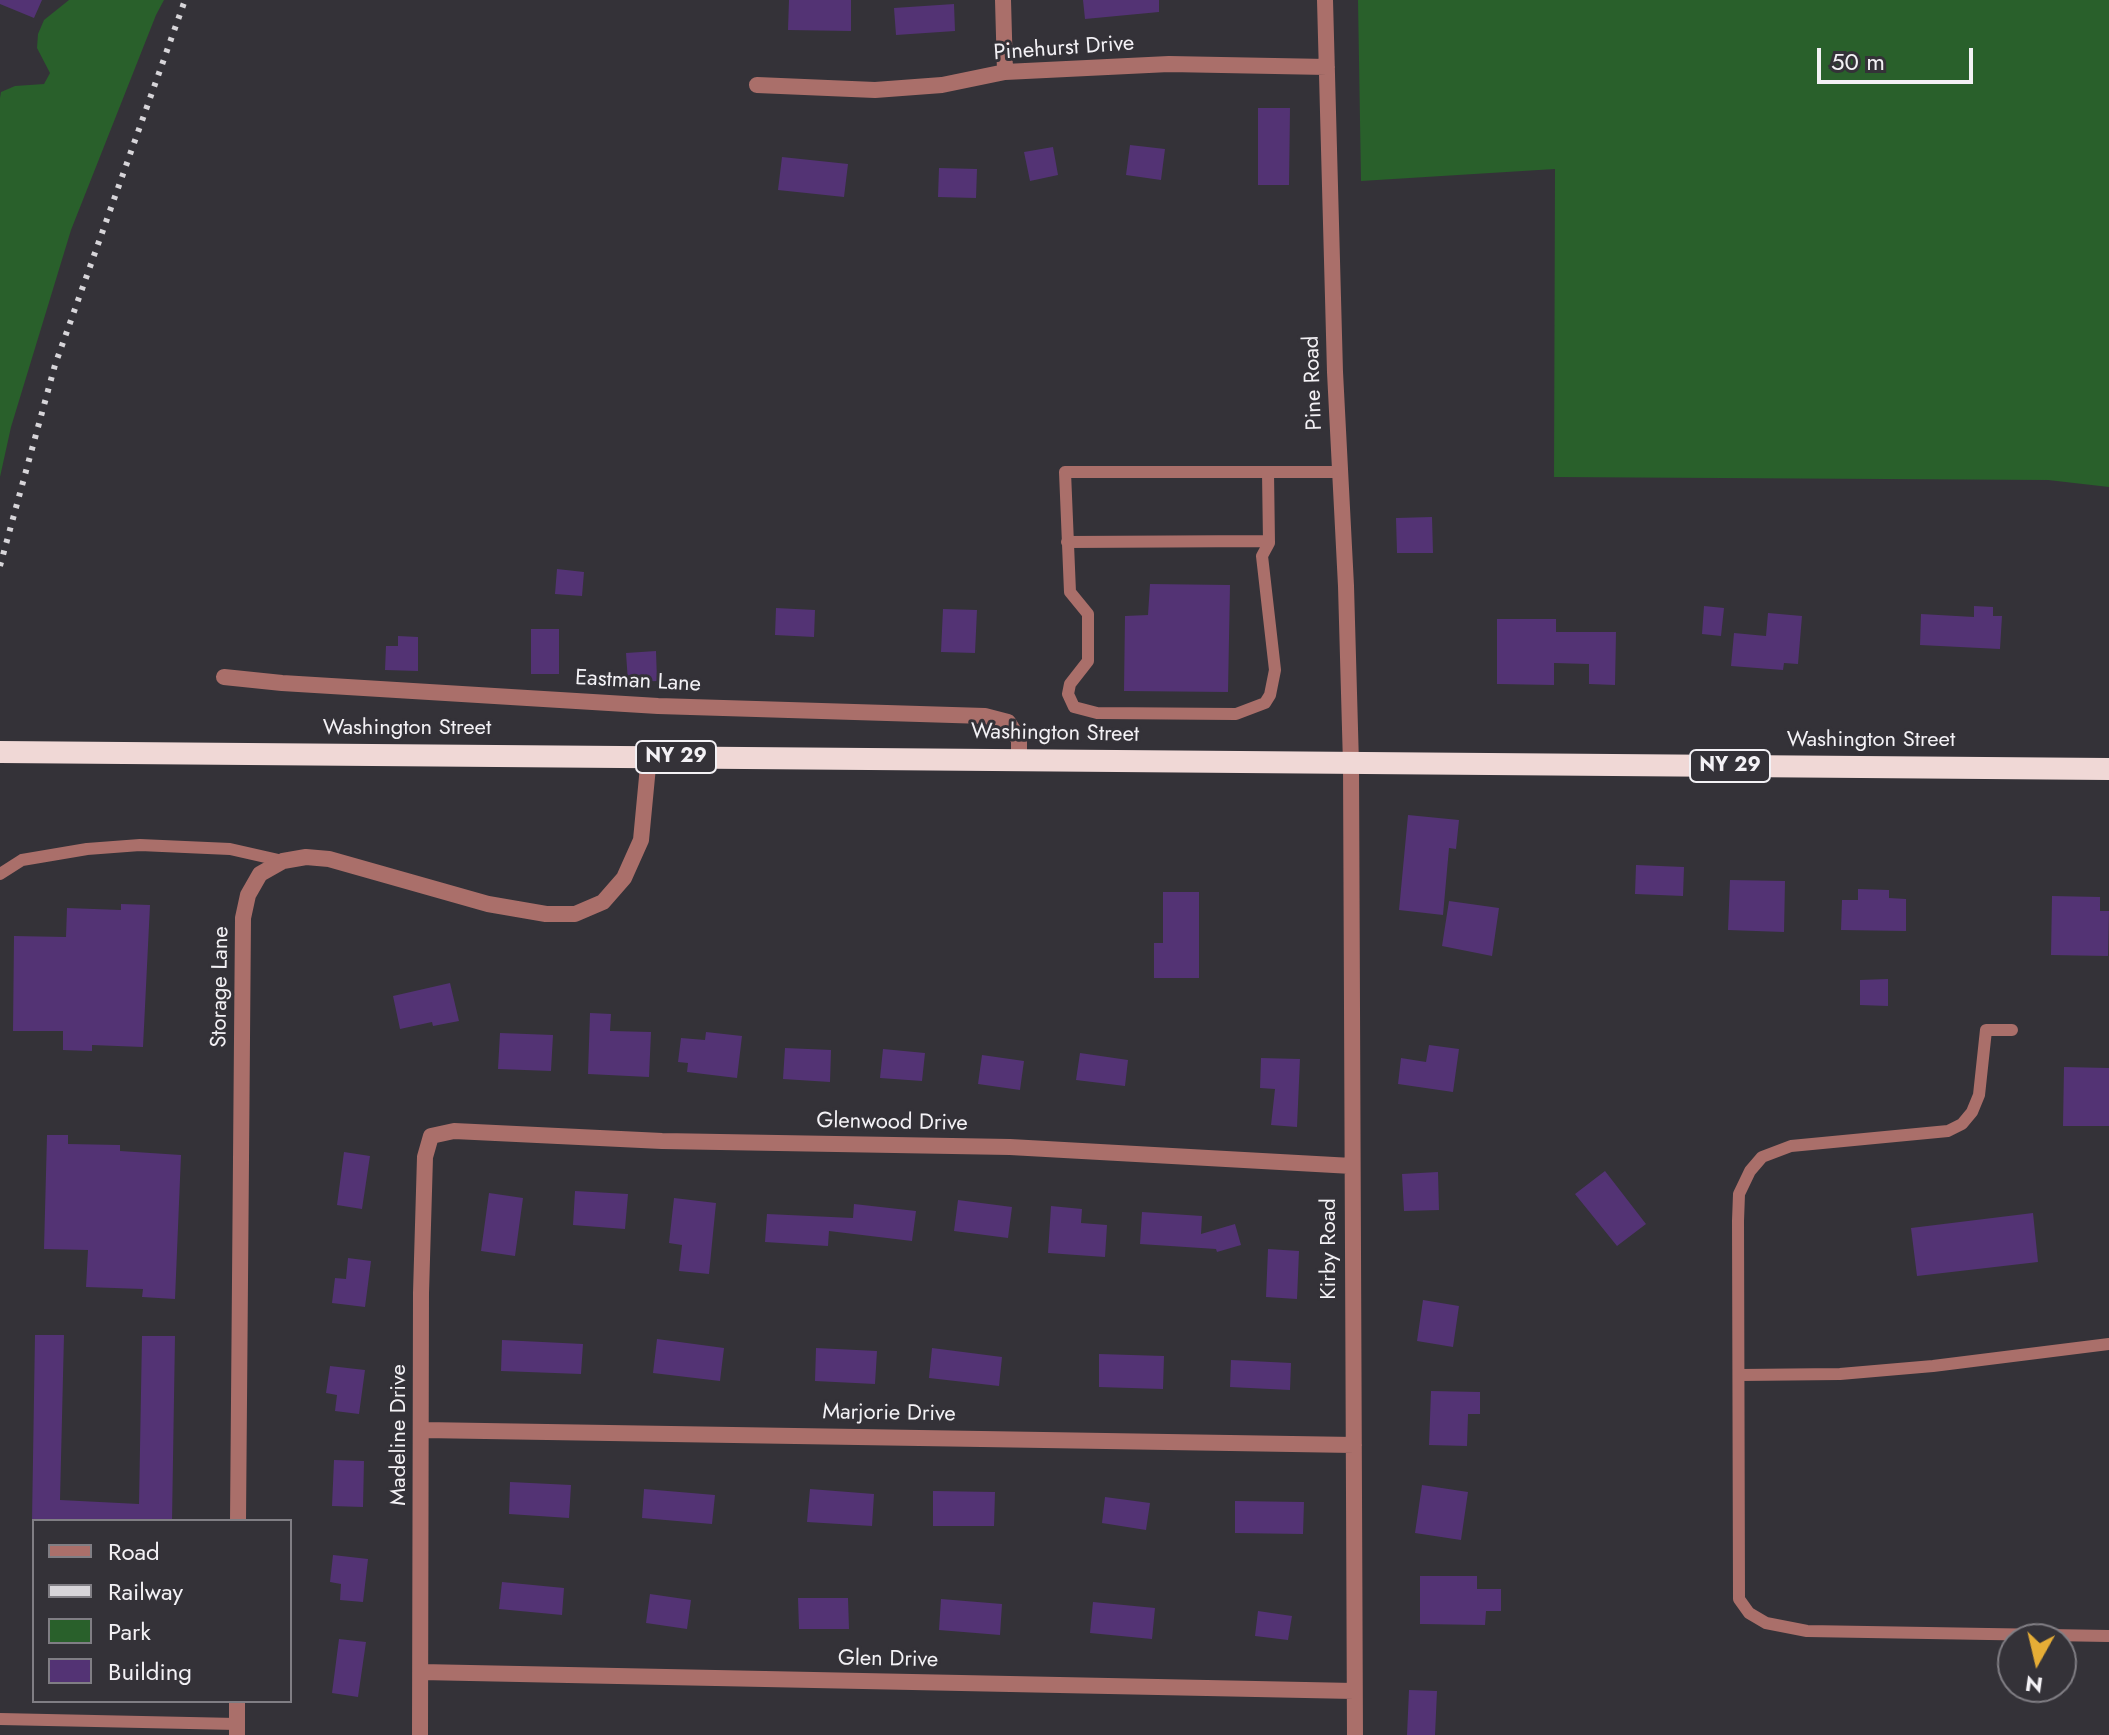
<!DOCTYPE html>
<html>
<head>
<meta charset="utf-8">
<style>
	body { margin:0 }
	#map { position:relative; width:2109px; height:1735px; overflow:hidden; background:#343238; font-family:Jost,sans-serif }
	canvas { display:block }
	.legend { position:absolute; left:32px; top:1519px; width:260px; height:184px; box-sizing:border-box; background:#343238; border:2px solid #807e84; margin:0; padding:10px 14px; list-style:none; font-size:24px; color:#f3f1f5 }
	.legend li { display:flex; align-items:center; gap:16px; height:40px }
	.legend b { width:40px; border:2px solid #807e84 }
	.north { position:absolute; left:1997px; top:1623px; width:80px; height:80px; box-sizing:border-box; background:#343238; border:2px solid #807e84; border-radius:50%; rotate:188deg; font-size:22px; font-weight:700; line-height:32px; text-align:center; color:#f3f1f5 }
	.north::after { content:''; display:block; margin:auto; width:28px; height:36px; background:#e6ad36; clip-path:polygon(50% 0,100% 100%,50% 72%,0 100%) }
	.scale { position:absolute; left:1817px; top:48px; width:156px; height:36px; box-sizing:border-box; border:4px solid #f3f1f5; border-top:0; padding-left:10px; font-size:24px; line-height:28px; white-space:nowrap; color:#f3f1f5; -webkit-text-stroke:6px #343238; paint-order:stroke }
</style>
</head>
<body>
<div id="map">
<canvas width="2109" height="1735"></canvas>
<ul class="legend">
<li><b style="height:10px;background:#aa6f6a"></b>Road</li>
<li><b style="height:10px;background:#d7d5d9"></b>Railway</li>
<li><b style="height:22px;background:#29602b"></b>Park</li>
<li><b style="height:22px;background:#533374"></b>Building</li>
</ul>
<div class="north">N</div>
<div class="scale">50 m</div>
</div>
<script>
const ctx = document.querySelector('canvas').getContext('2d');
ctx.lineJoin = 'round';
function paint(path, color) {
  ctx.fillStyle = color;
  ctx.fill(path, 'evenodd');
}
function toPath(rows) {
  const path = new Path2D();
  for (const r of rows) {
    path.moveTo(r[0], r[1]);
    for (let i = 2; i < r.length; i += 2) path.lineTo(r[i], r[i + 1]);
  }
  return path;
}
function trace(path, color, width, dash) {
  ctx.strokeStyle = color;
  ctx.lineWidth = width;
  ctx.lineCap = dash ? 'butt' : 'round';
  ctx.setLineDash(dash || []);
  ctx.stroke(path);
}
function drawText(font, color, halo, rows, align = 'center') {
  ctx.font = font + ' Jost,sans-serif';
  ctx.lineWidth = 6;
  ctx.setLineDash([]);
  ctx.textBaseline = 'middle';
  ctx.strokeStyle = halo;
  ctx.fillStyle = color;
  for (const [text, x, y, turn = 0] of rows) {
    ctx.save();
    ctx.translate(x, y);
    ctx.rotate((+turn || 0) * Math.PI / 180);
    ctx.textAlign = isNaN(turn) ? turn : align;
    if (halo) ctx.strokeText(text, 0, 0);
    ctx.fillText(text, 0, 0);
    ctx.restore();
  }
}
const green = toPath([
	[69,0,164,0,156,15,71,230,11,427,0,477,0,98,1,92,15,86,44,84,50,73,37,48,38,34,44,20],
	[1358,0,2109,0,2109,487,2048,480,1554,477,1555,169,1361,181]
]);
const building = toPath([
	[0,0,42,0,34,18,0,4],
	[789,0,851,0,851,31,788,30],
	[1083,0,1159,0,1159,12,1085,19],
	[954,4,955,31,896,35,894,8],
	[1258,108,1290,108,1289,185,1258,185],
	[1130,145,1165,149,1161,180,1126,175],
	[1053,147,1058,175,1030,181,1024,152],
	[782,157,848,164,844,197,778,190],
	[939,168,977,169,976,198,938,197],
	[1432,517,1433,553,1397,553,1396,518],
	[557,569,584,572,582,596,555,594],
	[1150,584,1230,585,1228,692,1124,691,1125,616,1148,615],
	[1704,606,1724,608,1721,636,1702,634],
	[1974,606,1993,607,1993,616,2002,616,2000,649,1920,645,1921,614,1974,617],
	[776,608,815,610,814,637,775,635],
	[943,609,977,610,975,653,941,652],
	[1768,613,1802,616,1798,664,1784,663,1783,670,1731,666,1734,633,1766,636],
	[1497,619,1556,619,1556,632,1616,632,1615,685,1589,684,1589,664,1554,663,1554,685,1497,684],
	[531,629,559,629,559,674,531,674],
	[398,636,418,637,418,671,385,670,386,646,398,646],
	[656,651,657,681,628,682,626,653],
	[1408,815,1459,820,1456,849,1449,848,1443,915,1399,910],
	[1636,865,1684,867,1683,896,1635,894],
	[1730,880,1785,881,1784,932,1728,930],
	[1858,889,1889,890,1889,898,1906,899,1906,931,1841,930,1842,900,1858,900],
	[1163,892,1199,892,1199,978,1154,978,1154,943,1163,943],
	[2052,896,2100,897,2100,911,2109,911,2108,956,2051,955],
	[1449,901,1499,908,1492,956,1442,946],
	[121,904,150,905,143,1047,92,1045,92,1051,63,1050,63,1031,13,1031,14,936,66,937,67,908,121,910],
	[1888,979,1888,1006,1860,1005,1860,980],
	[450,983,459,1021,433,1026,432,1022,400,1029,393,996],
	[590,1013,611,1014,610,1031,651,1032,649,1077,588,1074],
	[706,1032,742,1036,737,1078,687,1072,688,1063,678,1062,681,1038,705,1040],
	[500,1033,553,1035,551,1071,498,1069],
	[1429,1045,1459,1049,1453,1092,1398,1084,1401,1058,1426,1062],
	[785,1048,831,1050,830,1082,783,1079],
	[883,1049,925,1053,922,1081,880,1078],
	[1080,1053,1128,1060,1125,1086,1076,1080],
	[982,1055,1024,1061,1020,1090,978,1084],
	[1261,1058,1300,1059,1297,1127,1271,1125,1275,1089,1260,1088],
	[2064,1067,2109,1068,2109,1126,2063,1126],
	[47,1135,68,1135,68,1144,120,1145,120,1151,181,1155,175,1299,142,1297,143,1289,86,1287,88,1250,44,1249],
	[344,1152,370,1156,362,1209,337,1205],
	[1605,1171,1646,1224,1617,1246,1575,1194],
	[1438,1172,1439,1210,1404,1211,1402,1174],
	[575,1191,628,1194,625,1229,573,1225],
	[489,1193,523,1198,515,1256,481,1251],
	[674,1198,716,1203,709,1274,679,1271,682,1245,669,1243],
	[958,1200,1012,1207,1008,1238,954,1231],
	[854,1204,916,1211,912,1241,829,1231,828,1246,765,1242,767,1214,853,1218],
	[1051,1206,1082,1209,1081,1223,1107,1225,1105,1257,1048,1253],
	[1142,1212,1202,1216,1201,1234,1235,1224,1241,1245,1217,1252,1216,1249,1140,1244],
	[2033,1213,2038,1262,1917,1276,1911,1228],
	[1268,1249,1299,1251,1297,1299,1266,1297],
	[348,1258,371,1261,365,1307,332,1303,335,1278,346,1279],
	[1423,1300,1459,1306,1453,1347,1417,1341],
	[35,1335,64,1335,60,1500,139,1504,142,1336,175,1336,172,1521,32,1521],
	[657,1339,724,1348,720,1381,653,1373],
	[502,1340,583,1344,581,1374,501,1371],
	[816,1348,877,1351,875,1384,815,1381],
	[932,1348,1002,1357,999,1386,929,1378],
	[1099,1354,1164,1356,1163,1389,1099,1387],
	[1231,1360,1291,1363,1290,1390,1230,1387],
	[330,1366,365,1370,359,1414,335,1411,337,1395,326,1393],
	[1431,1391,1480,1392,1480,1414,1468,1414,1467,1446,1429,1445],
	[334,1460,364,1461,363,1507,332,1506],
	[510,1482,571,1485,569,1518,509,1514],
	[1422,1485,1468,1492,1461,1540,1415,1533],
	[644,1489,715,1495,712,1524,642,1518],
	[810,1489,874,1494,872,1526,807,1522],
	[933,1491,995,1492,994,1526,933,1526],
	[1105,1497,1150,1503,1146,1530,1102,1523],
	[1235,1501,1304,1502,1303,1534,1235,1533],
	[333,1555,368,1559,363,1602,340,1600,341,1584,330,1582],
	[1420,1576,1477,1576,1477,1589,1501,1589,1501,1611,1486,1611,1485,1625,1420,1624],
	[502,1582,564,1588,562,1615,499,1609],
	[650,1594,691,1600,687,1629,646,1623],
	[798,1598,848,1598,849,1629,799,1629],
	[941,1599,1002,1604,1000,1635,939,1630],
	[1093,1602,1155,1608,1152,1639,1090,1633],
	[1258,1611,1292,1616,1288,1640,1255,1636],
	[339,1639,366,1642,358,1697,332,1693],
	[1409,1690,1437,1691,1435,1735,1407,1735]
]);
const service = toPath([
	[1268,472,1269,543,1262,556,1275,670,1270,695,1265,703,1236,714,1097,713,1074,707,1068,694,1070,684,1088,661,1088,614,1070,592,1065,472,1340,472],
	[1067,542,1269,541],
	[0,874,22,860,87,849,140,845,230,849,283,861],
	[2012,1030,1986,1030,1979,1095,1972,1112,1962,1124,1948,1131,1791,1146,1762,1157,1750,1171,1739,1194,1738,1221,1739,1599,1749,1613,1766,1623,1807,1631,2109,1636],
	[1740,1375,1840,1374,1933,1366,2109,1344],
	[0,1719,237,1724]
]);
const minor = toPath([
	[1003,0,1005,72],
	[1325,0,1335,372,1346,586,1351,764,1355,1735],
	[757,85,875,90,942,85,1005,72,1169,64,1327,67],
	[224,677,282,683,658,706,985,716,1008,722,1019,740,1019,760],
	[423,1430,1354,1445],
	[238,1521,243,918,248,895,260,874,283,861,306,857,329,859,488,904,546,914,575,914,603,902,624,878,641,840,649,756],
	[421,1672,1354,1691],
	[237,1735,237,1701],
	[420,1735,421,1293,425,1157,431,1136,454,1131,662,1141,1010,1147,1352,1166]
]);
const trunk = toPath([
	[0,752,2109,769]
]);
const rail = toPath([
	[0,566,55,365,185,0]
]);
const shields = [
	[676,757,80],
	[1730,766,80]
];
const shieldNames = [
	["NY 29",676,757],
	["NY 29",1730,766]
];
const streetNames = [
	["Pinehurst Drive",1064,49,-4],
	["Pine Road",1314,383,-92],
	["Eastman Lane",638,682,3],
	["Washington Street",407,729],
	["Washington Street",1055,734,1],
	["Washington Street",1871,741],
	["Storage Lane",221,987,-89],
	["Glenwood Drive",892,1123,1],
	["Kirby Road",1330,1249,-90],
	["Marjorie Drive",889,1414,1],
	["Madeline Drive",400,1435,-90],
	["Glen Drive",888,1660,1]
];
paint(green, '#29602b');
paint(building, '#533374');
trace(service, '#aa6f6a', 12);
trace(minor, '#aa6f6a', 16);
trace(trunk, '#f0d8d6', 22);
trace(rail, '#d7d5d9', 6, [4, 8]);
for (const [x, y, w] of shields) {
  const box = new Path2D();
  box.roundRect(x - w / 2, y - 16, w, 32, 6);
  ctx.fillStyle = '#343238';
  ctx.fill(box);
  trace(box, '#f3f1f5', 2);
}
drawText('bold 20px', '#f3f1f5', null, shieldNames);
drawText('22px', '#f3f1f5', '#343238', streetNames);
</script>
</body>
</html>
